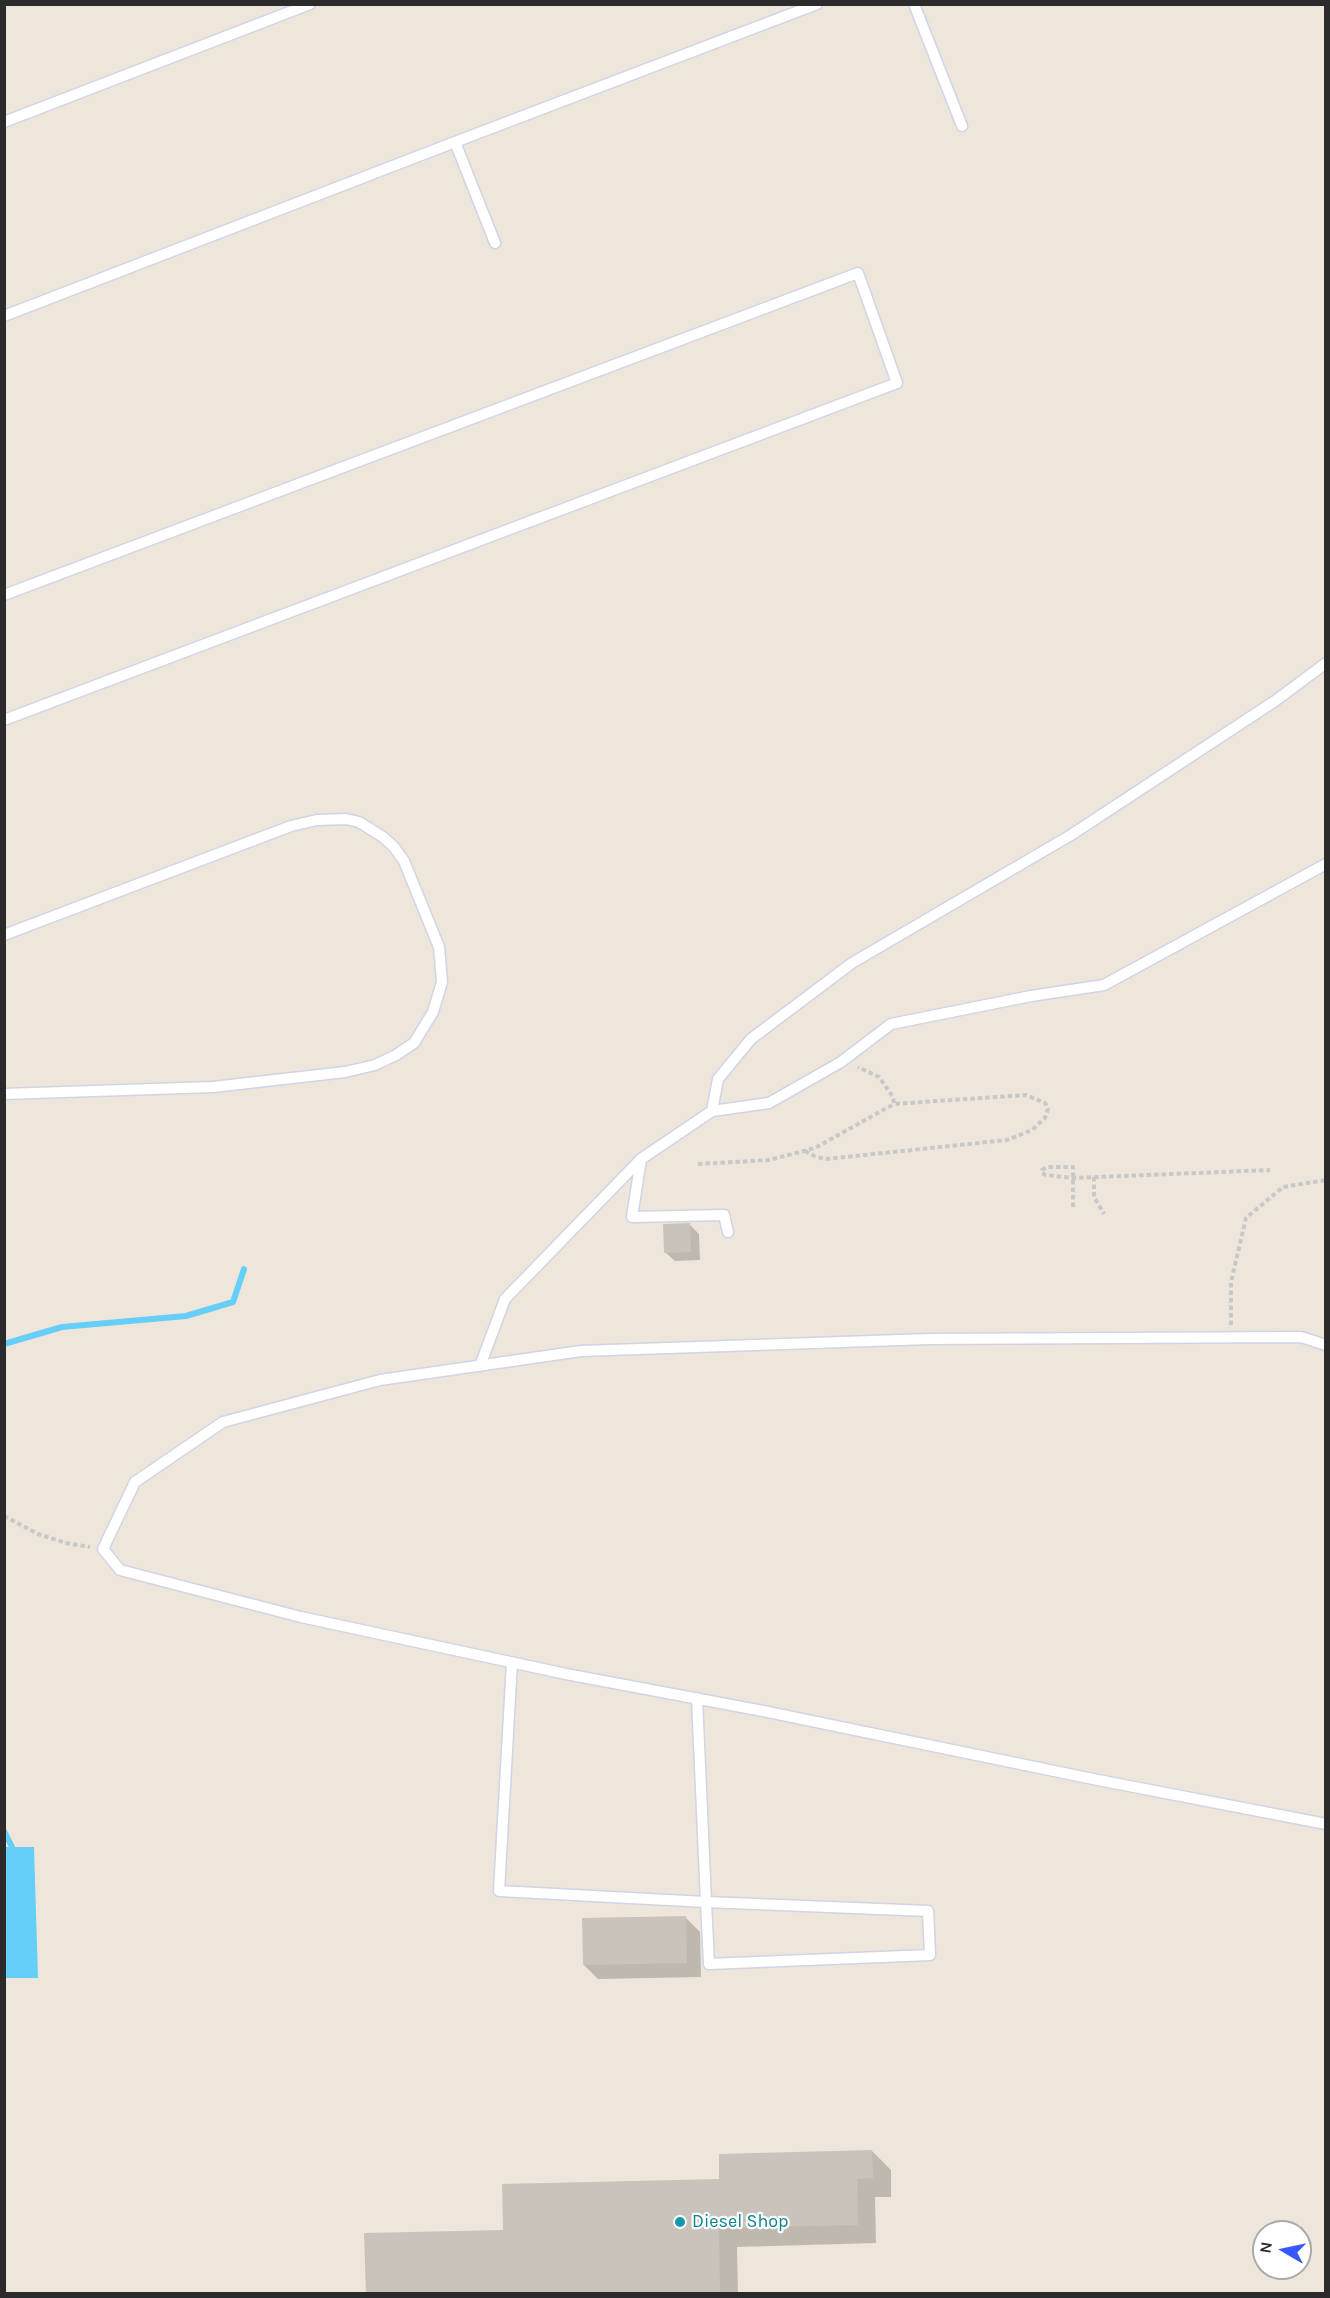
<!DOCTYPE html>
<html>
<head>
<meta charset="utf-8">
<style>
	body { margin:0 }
	#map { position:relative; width:1330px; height:2298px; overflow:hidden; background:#eee6db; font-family:Karla,sans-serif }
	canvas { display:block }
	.frame { position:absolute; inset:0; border:6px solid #2b2b2b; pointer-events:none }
	.north { position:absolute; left:1252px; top:2220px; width:60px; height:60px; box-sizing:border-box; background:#fff; border:2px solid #aaa; border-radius:50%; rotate:279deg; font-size:16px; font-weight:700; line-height:24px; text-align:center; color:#2b2b2b }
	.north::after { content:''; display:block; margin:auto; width:21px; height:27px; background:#3758ff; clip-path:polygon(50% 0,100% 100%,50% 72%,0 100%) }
</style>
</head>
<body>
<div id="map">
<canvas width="1330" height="2298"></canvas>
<div class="frame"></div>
<div class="north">N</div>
</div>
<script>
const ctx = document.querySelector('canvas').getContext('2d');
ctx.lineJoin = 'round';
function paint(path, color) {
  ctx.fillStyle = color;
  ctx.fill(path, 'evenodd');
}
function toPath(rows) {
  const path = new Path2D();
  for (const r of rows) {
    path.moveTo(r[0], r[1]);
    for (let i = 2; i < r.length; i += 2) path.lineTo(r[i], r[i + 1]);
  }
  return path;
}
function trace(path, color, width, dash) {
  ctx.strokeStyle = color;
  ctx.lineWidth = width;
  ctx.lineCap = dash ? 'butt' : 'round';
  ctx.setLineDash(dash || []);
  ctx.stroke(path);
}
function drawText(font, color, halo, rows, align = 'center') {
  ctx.font = font + ' Karla,sans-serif';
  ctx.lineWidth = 4.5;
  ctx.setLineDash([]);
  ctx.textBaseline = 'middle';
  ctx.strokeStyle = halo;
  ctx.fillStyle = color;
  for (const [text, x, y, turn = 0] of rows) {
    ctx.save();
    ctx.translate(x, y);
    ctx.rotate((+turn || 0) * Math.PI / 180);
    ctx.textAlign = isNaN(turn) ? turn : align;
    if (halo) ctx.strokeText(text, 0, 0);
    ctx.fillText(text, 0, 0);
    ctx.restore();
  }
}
const water = toPath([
	[5,1847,34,1847,38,1978,5,1978]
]);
const shadow = toPath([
	[690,1225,699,1234,700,1260,675,1261,665,1252],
	[686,1918,700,1932,701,1977,598,1979,584,1965],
	[872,2151,891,2170,891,2197,875,2197,876,2243,737,2247,738,2294,367,2294,505,2231,721,2180]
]);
const stream = toPath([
	[4,1344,62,1327,186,1316,233,1302,244,1269],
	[4,1831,12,1847]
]);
const building = toPath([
	[690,1223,691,1252,664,1253,663,1224],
	[686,1916,687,1963,583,1965,582,1918],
	[872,2150,873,2178,857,2179,858,2225,719,2228,720,2294,366,2294,364,2233,503,2230,502,2184,719,2179,719,2154]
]);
const path = toPath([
	[805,1151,816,1157,826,1159,1007,1140,1032,1130,1045,1118,1048,1109,1045,1103,1026,1095,894,1104],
	[698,1164,769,1160,815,1148,894,1104,893,1097,879,1077,858,1067],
	[1094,1177,1094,1197,1104,1214],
	[1073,1207,1073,1167,1048,1167,1042,1170,1042,1173,1046,1175,1073,1178,1270,1170],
	[1231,1325,1231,1282,1246,1218,1283,1187,1326,1180],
	[4,1516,38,1534,66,1543,90,1547]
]);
const lane = toPath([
	[914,4,962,126],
	[4,122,310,4],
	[455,142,817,4],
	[4,316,455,142,495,243],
	[4,595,858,273,897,383,4,720],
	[4,935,291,826,317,820,346,819,359,822,383,837,394,847,404,861,439,947,442,982,433,1012,414,1043,396,1055,375,1065,345,1072,213,1087,4,1094],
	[712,1111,769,1103,841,1062,891,1024,1031,996,1104,985,1326,864],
	[728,1232,724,1215,632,1217,641,1159,712,1111,718,1079,751,1039,852,963,1071,835,1275,701,1326,663],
	[1326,1345,1301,1337,929,1339,581,1351,380,1380,223,1422,135,1482,103,1549,120,1570,301,1617,566,1674,763,1711,1098,1780,1326,1824],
	[480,1366,505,1299,641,1159],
	[512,1662,499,1891,706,1902,928,1911,930,1955,709,1964,706,1902,697,1698]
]);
const markers = [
	[680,2222,6,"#0f9aa8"]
];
const cultureNames = [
	["Diesel Shop",692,2222]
];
paint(water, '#65cff9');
paint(shadow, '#0003');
trace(stream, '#65cff9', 6);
paint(building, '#c9c3bb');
trace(lane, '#d0d4e5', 13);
trace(path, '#c8c8c8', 4, [4.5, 3]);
trace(lane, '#fff', 10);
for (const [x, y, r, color] of markers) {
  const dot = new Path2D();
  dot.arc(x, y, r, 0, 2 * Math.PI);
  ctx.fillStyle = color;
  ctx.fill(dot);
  trace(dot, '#fff', 2);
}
drawText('18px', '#0d838f', '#fff', cultureNames, 'left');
</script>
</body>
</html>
